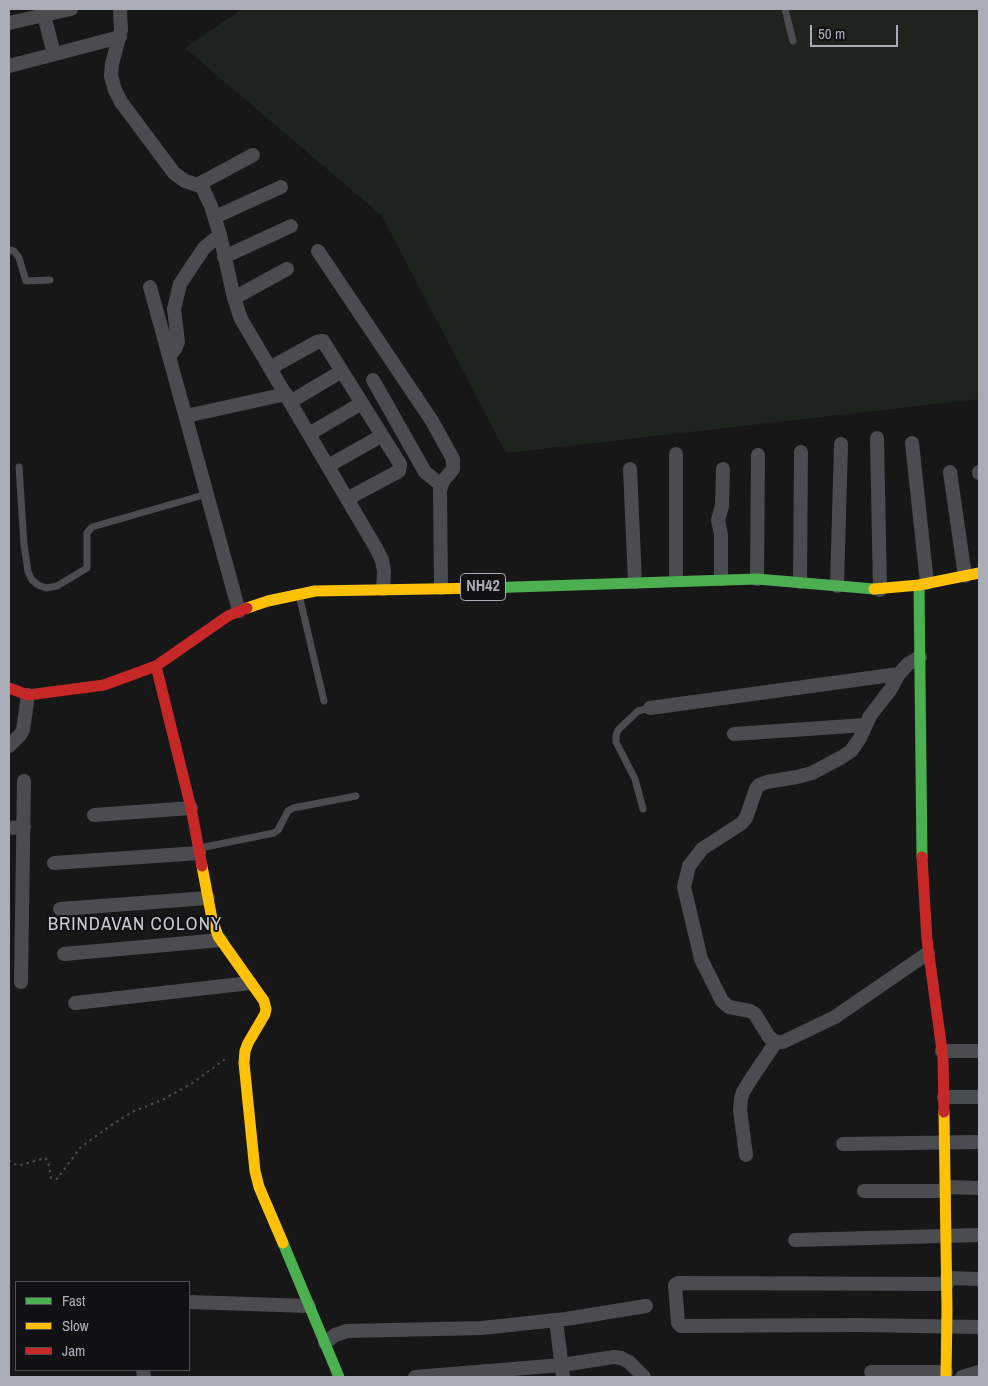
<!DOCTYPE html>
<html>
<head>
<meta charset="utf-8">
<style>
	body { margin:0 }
	#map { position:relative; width:988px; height:1386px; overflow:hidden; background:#171717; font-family:"Archivo Narrow",sans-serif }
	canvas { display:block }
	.frame { position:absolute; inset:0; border:10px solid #a8adb8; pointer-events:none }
	.legend { position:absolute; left:15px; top:1281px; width:175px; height:90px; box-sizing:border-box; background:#111113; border:1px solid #4d4f55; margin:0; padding:6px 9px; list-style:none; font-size:15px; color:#a8adb8 }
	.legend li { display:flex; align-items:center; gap:10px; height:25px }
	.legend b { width:25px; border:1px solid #4d4f55 }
	.scale { position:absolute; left:810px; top:25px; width:88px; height:22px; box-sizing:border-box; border:2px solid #a8adb8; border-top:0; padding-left:6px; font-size:15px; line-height:18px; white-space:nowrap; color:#a8adb8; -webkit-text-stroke:4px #111113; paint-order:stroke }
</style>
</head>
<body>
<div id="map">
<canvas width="988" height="1386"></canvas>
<div class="frame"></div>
<ul class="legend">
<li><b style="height:6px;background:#4caf50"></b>Fast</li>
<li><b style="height:6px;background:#ffc107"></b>Slow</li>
<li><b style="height:6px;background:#c62828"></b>Jam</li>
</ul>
<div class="scale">50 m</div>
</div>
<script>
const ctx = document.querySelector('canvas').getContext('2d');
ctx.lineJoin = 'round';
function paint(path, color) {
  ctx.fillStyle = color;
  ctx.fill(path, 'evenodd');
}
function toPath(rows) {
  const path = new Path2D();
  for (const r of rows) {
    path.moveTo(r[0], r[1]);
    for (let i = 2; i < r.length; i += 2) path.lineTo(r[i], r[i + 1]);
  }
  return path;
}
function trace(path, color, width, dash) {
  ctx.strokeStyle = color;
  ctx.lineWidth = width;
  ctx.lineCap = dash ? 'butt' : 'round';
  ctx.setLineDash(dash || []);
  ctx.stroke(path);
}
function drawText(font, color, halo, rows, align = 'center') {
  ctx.font = font + ' "Archivo Narrow",sans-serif';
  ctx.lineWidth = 4;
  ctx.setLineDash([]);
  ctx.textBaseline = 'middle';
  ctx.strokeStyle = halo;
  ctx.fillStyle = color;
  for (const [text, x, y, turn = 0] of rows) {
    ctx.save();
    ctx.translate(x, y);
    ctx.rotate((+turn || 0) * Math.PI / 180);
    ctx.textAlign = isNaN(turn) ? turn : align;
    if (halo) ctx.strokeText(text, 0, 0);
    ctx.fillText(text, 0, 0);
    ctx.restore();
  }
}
const green = toPath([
	[242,9,979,9,979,399,506,453,382,216,185,48]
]);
const path = toPath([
	[9,1160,13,1164,20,1165,45,1158,48,1161,51,1178,57,1179,80,1148,107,1128,132,1112,162,1100,191,1084,228,1057]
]);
const lane = toPath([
	[785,9,793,41],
	[9,250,14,251,19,258,26,281,50,280],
	[19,467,24,544,28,572,32,580,38,585,46,588,57,586,87,568,87,533,92,527,207,494],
	[300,599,324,701],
	[643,809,635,779,616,742,616,736,618,730,638,711,650,708],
	[200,848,274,833,278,830,288,811,293,808,356,796]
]);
const street = toPath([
	[120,9,121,30,112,64,111,76,115,90,121,102,174,173,185,181,201,186,204,191,211,206,220,235,234,298,241,319,376,548,382,560,384,571,383,589],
	[44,15,54,54],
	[9,23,71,9],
	[9,66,120,37],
	[197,185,253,155],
	[215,217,281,187],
	[318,251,432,421,453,459,453,469,443,481,440,490,441,588],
	[224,257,291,226],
	[150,287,239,611],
	[234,298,287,269],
	[169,356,175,349,178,342,174,309,180,284,204,248,220,235],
	[270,368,317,342,323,341,400,464,399,471,347,499],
	[373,380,425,472,441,485],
	[290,402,342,371],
	[186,416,286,394],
	[309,434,362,403],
	[877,438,880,590],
	[912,443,927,583],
	[328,466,381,436],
	[630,469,635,582],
	[950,472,965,576],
	[979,472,979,473],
	[721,579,721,535,718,520,722,506,723,469],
	[757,579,758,455],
	[676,580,676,454],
	[800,582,801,452],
	[837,586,841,444],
	[920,657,908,664,899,674,890,690,870,716,860,738,851,751,842,757,812,773,797,777,767,782,759,785,756,789,746,818,742,823,702,849,689,866,684,887,701,959,722,1001,729,1007,750,1011,755,1014,769,1037,776,1042,783,1042,835,1017,928,953],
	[650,708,899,674],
	[734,734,865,725],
	[9,746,20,735,23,730,28,695],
	[94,815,191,808],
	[9,828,24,827],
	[54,863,199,853],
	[60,909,208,898],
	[64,954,221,940],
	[21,982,24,781],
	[75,1003,250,983],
	[942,1051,979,1051],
	[944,1097,979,1097],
	[843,1144,979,1142],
	[746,1155,740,1110,741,1099,743,1092,751,1079,776,1042],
	[945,1187,979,1188],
	[864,1191,945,1191],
	[795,1240,979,1235],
	[947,1278,979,1279],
	[947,1284,678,1283,675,1285,678,1323,681,1326,857,1325,979,1327],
	[189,1302,309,1306],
	[556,1320,563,1377],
	[325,1343,335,1335,347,1331,482,1328,566,1319,646,1306],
	[143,1370,144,1377],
	[871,1372,946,1372],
	[415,1377,562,1365,614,1357,621,1358,629,1362,644,1377],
	[962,1377,979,1372]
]);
const fast = toPath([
	[919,585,922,857],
	[485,588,757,579,874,589],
	[283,1243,339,1377]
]);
const slow = toPath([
	[874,589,919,585,979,573],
	[247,608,268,601,315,591,485,588],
	[202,866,212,919,218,936,264,1001,266,1009,265,1014,248,1043,245,1051,244,1063,255,1171,259,1187,283,1243],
	[944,1112,947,1310,946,1377]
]);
const jam = toPath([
	[156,666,191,808,202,866],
	[9,688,28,695,104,685,156,666,228,616,247,608],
	[922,857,927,940,943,1058,944,1112]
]);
const shields = [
	[483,587,45]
];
const shieldNames = [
	["NH42",483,587]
];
const neighbourhoodNames = [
	["BRINDAVAN COLONY",135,925]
];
paint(green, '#1d241e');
trace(path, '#4d4e52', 2, [2.5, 4]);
trace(lane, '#4b4c50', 7);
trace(street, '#4b4c50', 14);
trace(fast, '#4caf50', 11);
trace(slow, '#ffc107', 11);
trace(jam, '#c62828', 11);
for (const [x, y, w] of shields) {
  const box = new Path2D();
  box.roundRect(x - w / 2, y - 13.5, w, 27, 4);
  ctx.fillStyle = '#111113';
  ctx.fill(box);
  trace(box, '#a8adb8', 1);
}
drawText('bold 16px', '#a8adb8', null, shieldNames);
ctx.letterSpacing = '1px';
drawText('19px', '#c9ccd4', '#111113', neighbourhoodNames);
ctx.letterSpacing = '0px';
</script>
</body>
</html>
